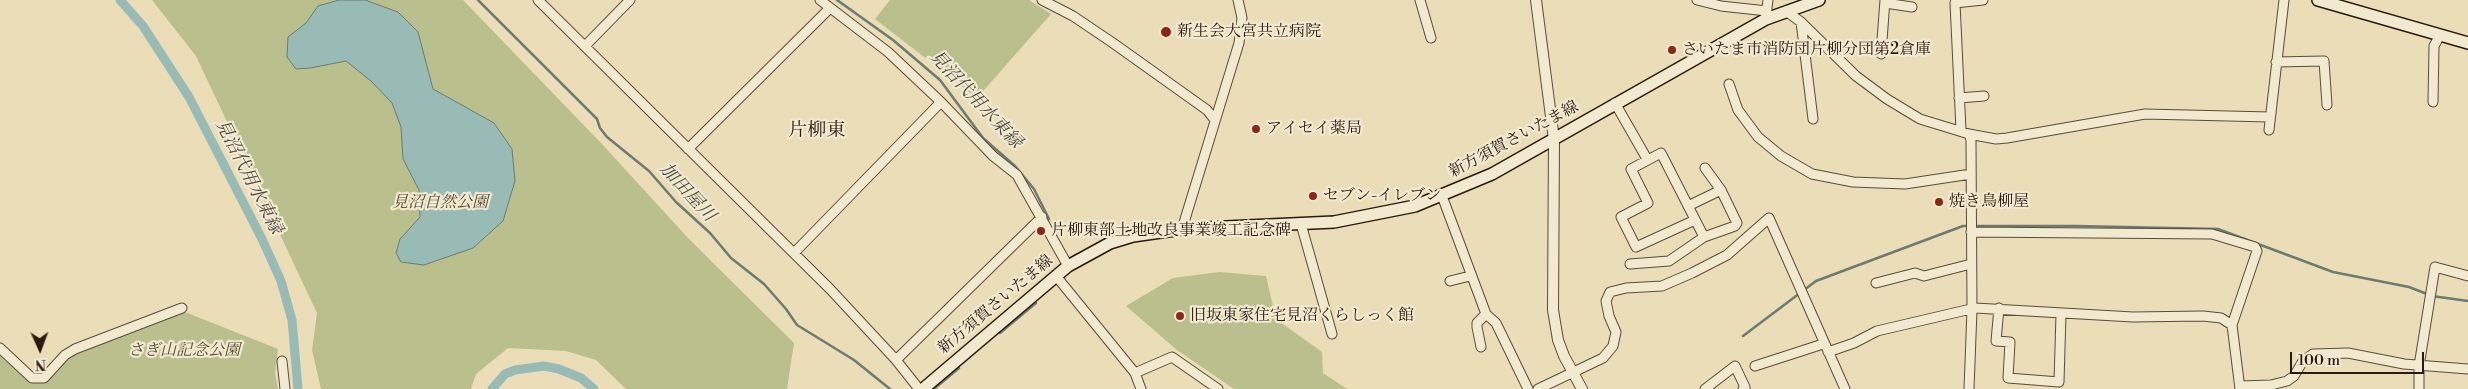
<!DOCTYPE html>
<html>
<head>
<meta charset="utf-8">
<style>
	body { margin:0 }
	#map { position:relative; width:2468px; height:389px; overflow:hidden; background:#eaddb7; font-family:"Libre Bodoni",serif }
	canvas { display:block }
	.north { position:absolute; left:15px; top:324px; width:50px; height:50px; -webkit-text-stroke:4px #f1e9d0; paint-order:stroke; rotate:178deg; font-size:14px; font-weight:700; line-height:20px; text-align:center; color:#2c1a10 }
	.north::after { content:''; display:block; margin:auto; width:18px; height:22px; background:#2c1a10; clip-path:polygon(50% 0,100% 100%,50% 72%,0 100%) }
	.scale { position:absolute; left:2290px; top:352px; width:134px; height:22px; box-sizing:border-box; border:2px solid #2c1a10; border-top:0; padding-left:6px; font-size:15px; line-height:18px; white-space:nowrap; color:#2c1a10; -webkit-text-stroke:4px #f1e9d0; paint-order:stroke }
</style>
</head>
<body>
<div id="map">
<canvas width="2468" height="389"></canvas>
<div class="north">N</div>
<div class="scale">100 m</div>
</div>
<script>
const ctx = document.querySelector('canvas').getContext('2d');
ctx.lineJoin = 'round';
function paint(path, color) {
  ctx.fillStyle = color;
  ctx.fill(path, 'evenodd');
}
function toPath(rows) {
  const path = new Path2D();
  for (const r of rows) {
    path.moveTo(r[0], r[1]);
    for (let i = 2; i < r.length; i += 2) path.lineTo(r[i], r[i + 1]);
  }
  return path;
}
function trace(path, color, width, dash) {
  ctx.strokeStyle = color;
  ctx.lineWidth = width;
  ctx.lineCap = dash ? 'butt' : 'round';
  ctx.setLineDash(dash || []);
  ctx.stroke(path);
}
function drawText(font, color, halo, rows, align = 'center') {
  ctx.font = font + ' "Libre Bodoni","Noto Serif JP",serif';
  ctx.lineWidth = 4.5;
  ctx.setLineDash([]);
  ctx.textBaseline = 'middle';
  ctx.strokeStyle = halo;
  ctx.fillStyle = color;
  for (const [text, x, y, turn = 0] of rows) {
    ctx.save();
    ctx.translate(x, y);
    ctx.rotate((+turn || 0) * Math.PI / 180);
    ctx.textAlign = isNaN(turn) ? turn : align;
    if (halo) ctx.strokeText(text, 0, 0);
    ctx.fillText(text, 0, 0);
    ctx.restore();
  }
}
const green = toPath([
	[152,0,463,0,601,143,689,239,794,343,787,389,626,389,596,360,566,351,508,348,476,374,471,389,321,389,312,350,317,313,196,56],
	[890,0,1029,0,1051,14,977,98,875,19],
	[1219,272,1266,276,1276,319,1322,352,1323,373,1347,389,1234,389,1177,350,1126,306,1173,278],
	[185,312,278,349,275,373,278,389,0,389,0,355,29,382,44,382,70,357,92,343]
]);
const water = toPath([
	[339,0,365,0,398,12,418,32,433,89,494,123,512,149,515,181,503,221,473,248,424,265,401,262,396,253,400,239,420,217,419,190,403,159,401,127,392,103,371,81,346,61,310,68,296,69,287,57,288,37,306,23,318,6,339,0]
]);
const stream = toPath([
	[478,0,597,119,600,128,607,137,649,171,676,202,710,233,731,258,764,284,786,309,797,325,854,360,890,389],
	[837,0,893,40,940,80,983,138,1015,166,1034,189,1049,219],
	[1804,290,1816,281,1963,226,2077,226,2218,229,2333,272,2409,287,2427,294],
	[2432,296,2468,301],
	[1000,333,1036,303],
	[1743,336,1800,293],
	[934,389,959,368]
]);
const canal = toPath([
	[120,0,143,26,189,97,262,239,281,281,292,320,298,389],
	[492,389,505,374,515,370,544,366,559,369,581,378,594,389]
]);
const minor = toPath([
	[538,0,830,289,896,360],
	[820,0,888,52,941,102,993,156,1017,175,1068,266],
	[1042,0,1073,16,1113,43,1207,110,1215,120],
	[1420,0,1431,38],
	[1697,0,1721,6,1767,11],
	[1885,3,1912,7],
	[1786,11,1801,22,1856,76,1887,99,1920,119,1969,134,1971,140,1972,310,1969,389],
	[1766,16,1768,0],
	[1801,22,1813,119],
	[585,46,630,0],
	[1881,54,1885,0],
	[2276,62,2324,61,2327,105],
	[1729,84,1738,110,1758,137,1781,156,1812,174,1853,182,1905,184,1971,174],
	[1959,98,1984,96],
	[2433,102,2434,46,2440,35],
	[1615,103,1647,159],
	[1961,130,1955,3,1983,0],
	[2269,130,2284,0],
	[1969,134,1996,139,2007,138,2145,114,2270,117],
	[688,149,830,8],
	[1442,196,1486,314,1477,323,1477,327,1481,347],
	[1688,206,1721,190],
	[1695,220,1636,247,1621,217,1648,203,1631,169,1661,153,1704,237],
	[1301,224,1332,334],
	[1182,229,1239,43,1242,18,1238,0],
	[1971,232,2212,234,2255,247,2257,251,2232,325,2240,389],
	[794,253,941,102],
	[1630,264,1669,261,1704,237,1735,226,1737,223,1721,190,1705,168],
	[1056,276,1135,373,1141,389],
	[1450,281,1470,276],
	[1876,283,1915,273,1924,276,1971,264],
	[1999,308,1996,341,2010,342,2008,378,2059,382,2061,314],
	[1486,314,1496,323,1528,389],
	[0,348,32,378,44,378,65,355,75,349,182,308],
	[1828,352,1854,343,1877,331,1975,308,2133,317,2203,316,2221,318,2232,325],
	[282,361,285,389],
	[1755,366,1823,344],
	[1135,373,1172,357,1218,389],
	[2240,386,2271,385,2287,381,2294,376,2303,361,2313,354,2348,353,2404,364,2468,369],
	[919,389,896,360,1042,217],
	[1538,389,1603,358,1613,346,1616,332,1609,316,1606,301,1610,292,1626,288,1662,286,1692,273,1727,255,1769,218,1845,389],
	[1705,389,1735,366,1745,387,1743,389],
	[2419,389,2419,366,2435,267,2468,276]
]);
const tertiary = toPath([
	[1536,0,1554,140,1553,310,1558,340,1564,356,1582,389]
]);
const secondary = toPath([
	[2318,0,2468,43],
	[923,389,1068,266,1110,243,1133,236,1182,229,1334,222,1415,206,1492,174,1766,19,1819,0]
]);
const markers = [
	[1166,32,6,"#8f2418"],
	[1672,50,5,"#8f2418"],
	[1256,129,5,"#8f2418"],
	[1313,196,5,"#8f2418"],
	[1939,202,5,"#8f2418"],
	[1041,231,5,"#8f2418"],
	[1180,316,5,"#8f2418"]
];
const poiNames = [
	["新生会大宮共立病院",1177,32],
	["さいたま市消防団片柳分団第2倉庫",1682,50],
	["アイセイ薬局",1266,129],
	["セブン-イレブン",1323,196],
	["焼き鳥柳屋",1949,202],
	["片柳東部土地改良事業竣工記念碑",1051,231],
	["旧坂東家住宅見沼くらしっく館",1190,316]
];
const streetNames = [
	["新方須賀さいたま線",1514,140,-28],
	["新方須賀さいたま線",996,305,-40]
];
const parkNames = [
	["見沼自然公園",440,203],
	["さぎ山記念公園",184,351]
];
const waterNames = [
	["見沼代用水東縁",975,100,47],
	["見沼代用水東縁",248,177,63],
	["加田屋川",687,193,47]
];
const quarterNames = [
	["片柳東",817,131]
];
paint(green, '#bac08d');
paint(water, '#99bbb5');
trace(water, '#6d7b73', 1);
trace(stream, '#6d7b73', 2.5);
trace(canal, '#99bbb5', 9);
trace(minor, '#5c4b3a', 11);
trace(tertiary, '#5c4b3a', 12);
trace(secondary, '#2c1a10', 14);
trace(minor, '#f1e9d0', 9);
trace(tertiary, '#f1e9d0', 10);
trace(secondary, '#f1e9d0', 11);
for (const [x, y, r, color] of markers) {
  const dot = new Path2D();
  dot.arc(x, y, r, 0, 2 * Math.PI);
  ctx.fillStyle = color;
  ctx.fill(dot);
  trace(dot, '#f1e9d0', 2);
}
drawText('16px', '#2c1a10', '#f1e9d0', poiNames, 'left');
drawText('16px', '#2c1a10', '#f1e9d0', streetNames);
drawText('italic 16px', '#574c36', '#f1e9d0', parkNames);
drawText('italic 18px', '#4d4a42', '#f1e9d0', waterNames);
drawText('19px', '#2c1a10', '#f1e9d0', quarterNames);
</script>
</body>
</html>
